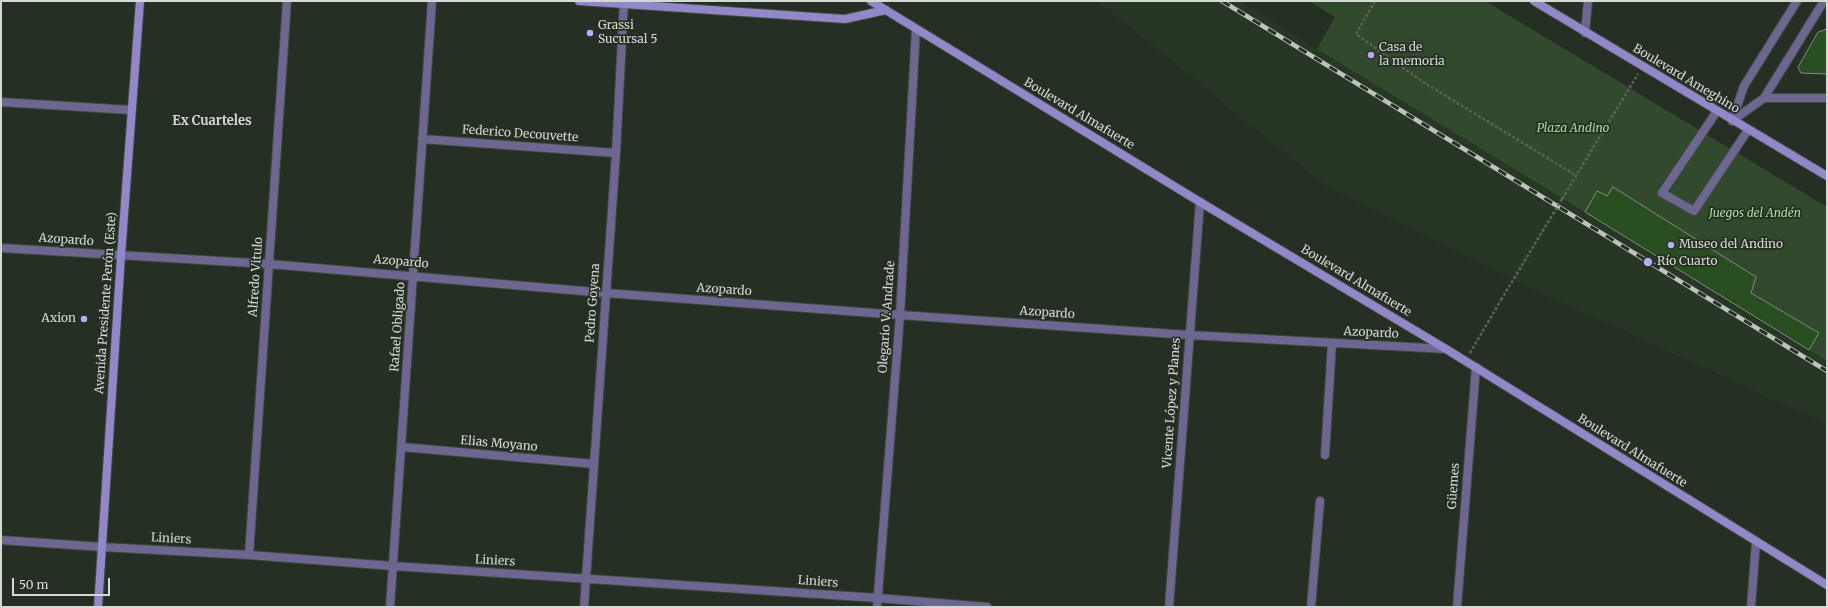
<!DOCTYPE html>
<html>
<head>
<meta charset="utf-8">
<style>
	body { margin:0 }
	#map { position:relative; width:1828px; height:608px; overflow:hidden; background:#252f23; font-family:Merriweather,serif }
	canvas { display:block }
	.frame { position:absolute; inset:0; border:2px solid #d3dad2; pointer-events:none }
	.scale { position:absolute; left:12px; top:578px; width:98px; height:18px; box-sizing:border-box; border:2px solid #d3dad2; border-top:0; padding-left:5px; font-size:12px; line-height:14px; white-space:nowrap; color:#d3dad2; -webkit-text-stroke:3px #252f23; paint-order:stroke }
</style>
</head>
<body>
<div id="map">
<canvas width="1828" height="608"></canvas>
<div class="frame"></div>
<div class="scale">50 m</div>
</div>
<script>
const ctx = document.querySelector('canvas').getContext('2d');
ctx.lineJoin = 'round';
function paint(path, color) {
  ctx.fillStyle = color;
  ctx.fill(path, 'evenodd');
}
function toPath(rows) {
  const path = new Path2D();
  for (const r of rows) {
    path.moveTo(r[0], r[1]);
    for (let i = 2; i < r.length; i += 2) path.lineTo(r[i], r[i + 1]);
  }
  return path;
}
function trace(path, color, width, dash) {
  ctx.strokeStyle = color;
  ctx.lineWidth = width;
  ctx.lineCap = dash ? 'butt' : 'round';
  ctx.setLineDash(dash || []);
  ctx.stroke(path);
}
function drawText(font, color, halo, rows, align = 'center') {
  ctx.font = font + ' Merriweather,serif';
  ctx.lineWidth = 3.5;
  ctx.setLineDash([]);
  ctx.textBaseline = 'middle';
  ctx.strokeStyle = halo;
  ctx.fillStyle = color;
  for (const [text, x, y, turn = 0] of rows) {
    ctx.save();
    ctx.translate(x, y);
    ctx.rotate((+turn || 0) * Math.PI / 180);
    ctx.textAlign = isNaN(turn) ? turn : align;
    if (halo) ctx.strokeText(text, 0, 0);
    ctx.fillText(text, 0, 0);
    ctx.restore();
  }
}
const built = toPath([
	[1098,1,1240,1,1827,361,1827,424,1538,292,1324,185]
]);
const green = toPath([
	[1309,1,1485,1,1827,207,1827,361,1809,350,1819,333,1751,293,1613,188,1607,196,1597,191,1585,212,1317,49,1335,17]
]);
const building = toPath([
	[1827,29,1827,74,1801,73,1798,67,1818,32,1827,29],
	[1613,187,1756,277,1751,293,1819,333,1809,350,1585,212,1597,191,1607,196,1613,187]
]);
const path = toPath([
	[1375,1,1356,34,1423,82,1577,176],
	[1562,199,1638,74],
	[1470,353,1501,300]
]);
const service = toPath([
	[1717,111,1662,193,1694,211,1748,130],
	[1325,455,1332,343],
	[1311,607,1320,501]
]);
const minor = toPath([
	[1585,33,1588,1],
	[1764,98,1827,98],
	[1,102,131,110],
	[1732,121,1764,98,1824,1],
	[1732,121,1744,86,1797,1],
	[422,139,616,153],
	[1,248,269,264,606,293,900,315,1189,335,1446,349],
	[402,447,594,464],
	[1,540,102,547,249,555,393,566,878,598,987,607],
	[249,555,287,1],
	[390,607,432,1],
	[584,607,616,153,624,1],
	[877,607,900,315,916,29],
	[1169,607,1200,202],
	[1457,607,1476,367],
	[1751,607,1756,542]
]);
const secondary = toPath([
	[579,1,845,19,886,10],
	[871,1,1200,202,1446,349,1827,585],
	[1534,1,1827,176],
	[98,607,121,256,140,1]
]);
const rail = toPath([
	[1222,1,1827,371]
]);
const pathBridge = toPath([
	[1501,300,1562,199]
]);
const markers = [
	[590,33,4,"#b8abf7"],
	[1371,55,4,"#b8abf7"],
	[1671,245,4,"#b8abf7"],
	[1648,262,5,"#b8abf7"],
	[84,319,4,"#b8abf7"]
];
const poiNames = [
	["Grassi",598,26],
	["Sucursal 5",598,40],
	["Casa de",1379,48],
	["la memoria",1379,62],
	["Museo del Andino",1679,245],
	["Río Cuarto",1657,262],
	["Axion",76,319,"right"]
];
const streetNames = [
	["Boulevard Ameghino",1686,79,31],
	["Boulevard Almafuerte",1079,114,31],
	["Federico Decouvette",520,134,4],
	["Azopardo",66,240,4],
	["Azopardo",401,262,5],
	["Alfredo Vitulo",256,277,-86],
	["Boulevard Almafuerte",1356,281,31],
	["Azopardo",724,290,4],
	["Avenida Presidente Perón (Este)",106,303,-86],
	["Pedro Goyena",593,303,-86],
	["Azopardo",1047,313,4],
	["Olegario V. Andrade",887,317,-86],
	["Rafael Obligado",398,327,-86],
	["Azopardo",1371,333,3],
	["Vicente López y Planes",1172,403,-86],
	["Elias Moyano",499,444,5],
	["Boulevard Almafuerte",1632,451,32],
	["Güemes",1454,486,-86],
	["Liniers",171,539,3],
	["Liniers",495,561,3],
	["Liniers",818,582,4]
];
const parkNames = [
	["Plaza Andino",1573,129],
	["Juegos del Andén",1755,214]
];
const neighbourhoodNames = [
	["Ex Cuarteles",212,121]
];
paint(built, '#283725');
paint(green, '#32492e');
paint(building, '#294e22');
trace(building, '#808d7e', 1);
trace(service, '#414a3f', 10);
trace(minor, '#414a3f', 10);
trace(secondary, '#414a3f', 10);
trace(path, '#5a6358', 2.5, [3, 2]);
trace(service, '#6d6690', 8);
trace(minor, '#6d6690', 8);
trace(secondary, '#9287c8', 8);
trace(rail, '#bcc4bb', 4.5);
trace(rail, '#252f23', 3, [9]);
trace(pathBridge, '#5a6358', 2.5, [3, 2]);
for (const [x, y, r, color] of markers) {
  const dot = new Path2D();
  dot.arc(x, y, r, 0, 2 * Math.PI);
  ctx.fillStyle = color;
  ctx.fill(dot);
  trace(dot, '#252f23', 1.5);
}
drawText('12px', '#d3dad2', '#252f23', poiNames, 'left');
drawText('12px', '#d3dad2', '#252f23', streetNames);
drawText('italic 12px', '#a4df99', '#252f23', parkNames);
drawText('bold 13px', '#d3dad2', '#252f23', neighbourhoodNames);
</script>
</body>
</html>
